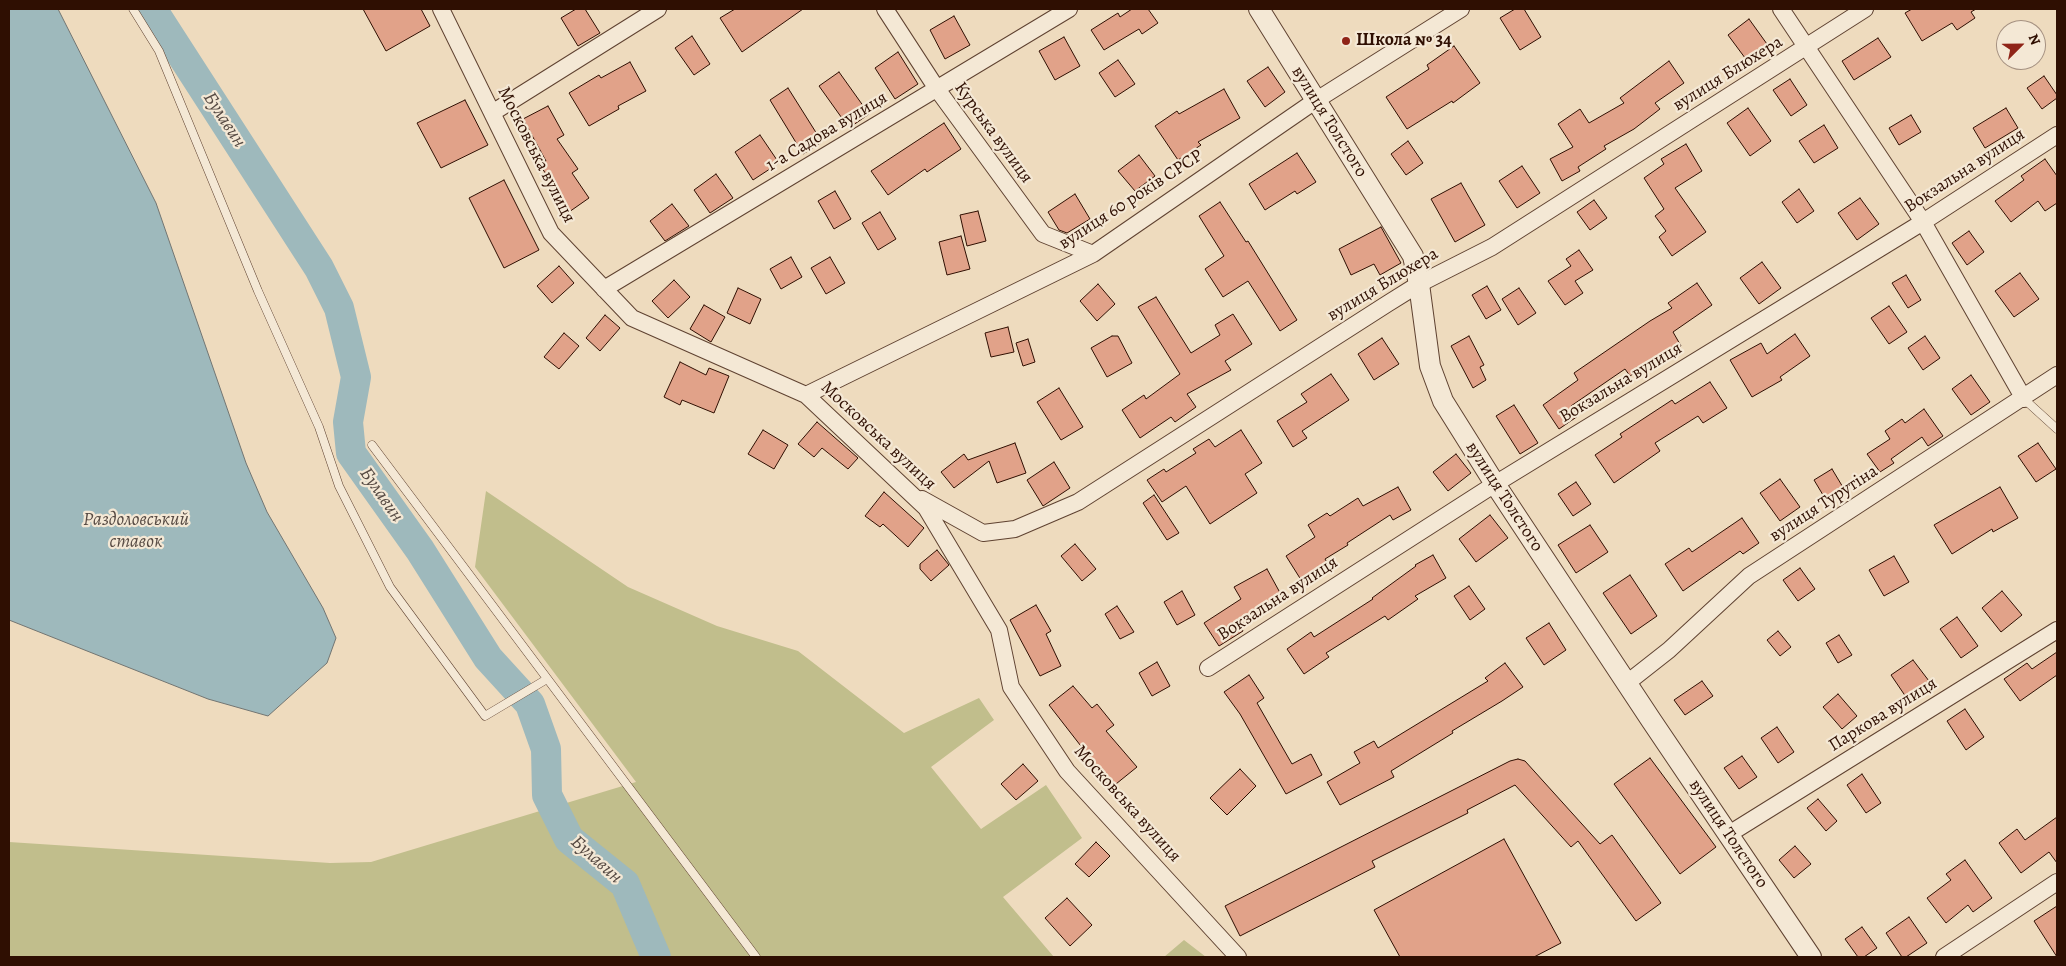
<!DOCTYPE html>
<html>
<head>
<meta charset="utf-8">
<style>
	body { margin:0 }
	#map { position:relative; width:2066px; height:966px; overflow:hidden; background:#eedbbe; font-family:Alegreya,serif }
	canvas { display:block }
	.frame { position:absolute; inset:0; border:10px solid #2f0f02; pointer-events:none }
	.north { position:absolute; left:1996px; top:20px; width:50px; height:50px; box-sizing:border-box; background:#f4e8d5; border:1px solid #a59181; border-radius:50%; rotate:67deg; font-size:14px; font-weight:700; line-height:20px; text-align:center; color:#2f0f02 }
	.north::after { content:''; display:block; margin:auto; width:18px; height:22px; background:#8f2418; clip-path:polygon(50% 0,100% 100%,50% 72%,0 100%) }
</style>
</head>
<body>
<div id="map">
<canvas width="2066" height="966"></canvas>
<div class="frame"></div>
<div class="north">N</div>
</div>
<script>
const ctx = document.querySelector('canvas').getContext('2d');
ctx.lineJoin = 'round';
function paint(path, color) {
  ctx.fillStyle = color;
  ctx.fill(path, 'evenodd');
}
function toPath(rows) {
  const path = new Path2D();
  for (const r of rows) {
    path.moveTo(r[0], r[1]);
    for (let i = 2; i < r.length; i += 2) path.lineTo(r[i], r[i + 1]);
  }
  return path;
}
function trace(path, color, width, dash) {
  ctx.strokeStyle = color;
  ctx.lineWidth = width;
  ctx.lineCap = dash ? 'butt' : 'round';
  ctx.setLineDash(dash || []);
  ctx.stroke(path);
}
function drawText(font, color, halo, rows, align = 'center') {
  ctx.font = font + ' Alegreya,serif';
  ctx.lineWidth = 4.5;
  ctx.setLineDash([]);
  ctx.textBaseline = 'middle';
  ctx.strokeStyle = halo;
  ctx.fillStyle = color;
  for (const [text, x, y, turn = 0] of rows) {
    ctx.save();
    ctx.translate(x, y);
    ctx.rotate((+turn || 0) * Math.PI / 180);
    ctx.textAlign = isNaN(turn) ? turn : align;
    if (halo) ctx.strokeText(text, 0, 0);
    ctx.fillText(text, 0, 0);
    ctx.restore();
  }
}
const green = toPath([
	[486,491,628,587,717,626,798,651,904,733,979,698,994,720,931,767,981,829,1046,785,1082,838,1003,897,1054,957,9,957,9,842,330,863,371,862,636,782,475,567],
	[1184,940,1206,957,1164,957]
]);
const water = toPath([
	[9,9,58,9,156,203,246,463,267,512,323,608,336,638,327,663,268,716,208,699,9,620,9,9]
]);
const river = toPath([
	[152,9,319,268,339,308,356,377,348,422,351,453,420,550,488,658,530,704,546,749,547,795,569,839,625,884,656,957]
]);
const building = toPath([
	[363,9,421,9,430,26,386,51,363,9],
	[576,9,585,9,600,33,578,46,561,18,576,9],
	[735,9,803,9,742,52,720,18,735,9],
	[1132,9,1148,9,1158,23,1142,34,1139,29,1104,50,1091,30,1118,13,1120,17,1132,9],
	[1515,9,1524,9,1541,37,1520,50,1500,18,1515,9],
	[1912,9,1976,9,1971,12,1975,18,1957,30,1952,23,1922,41,1905,13,1912,9],
	[954,16,970,45,945,59,930,30,954,16],
	[1749,19,1772,51,1751,66,1728,35,1749,19],
	[692,36,710,64,694,75,675,48,692,36],
	[1064,37,1080,66,1055,80,1039,51,1064,37],
	[1878,38,1891,57,1854,80,1842,61,1878,38],
	[1454,46,1480,83,1453,103,1452,101,1407,129,1386,97,1429,69,1427,65,1454,46],
	[898,52,918,84,895,99,875,68,898,52],
	[1118,60,1135,84,1115,97,1099,73,1118,60],
	[1669,61,1684,83,1655,103,1660,109,1634,129,1604,146,1606,149,1578,167,1580,171,1562,181,1550,159,1573,147,1558,124,1580,109,1589,123,1624,103,1620,98,1669,61],
	[630,62,646,91,618,106,619,109,589,126,569,93,599,75,601,78,630,62],
	[1268,67,1285,92,1265,107,1247,81,1268,67],
	[839,72,869,114,849,128,819,86,839,72],
	[2044,76,2057,95,2057,98,2042,109,2027,88,2044,76],
	[1790,79,1807,105,1791,116,1773,90,1790,79],
	[788,88,822,142,803,154,770,100,788,88],
	[1224,89,1240,118,1198,142,1201,145,1178,160,1155,126,1177,111,1179,114,1224,89],
	[465,100,488,145,441,168,417,123,465,100],
	[548,106,564,135,557,139,578,169,572,173,589,198,569,212,557,196,559,194,540,165,546,161,523,119,548,106],
	[1748,108,1771,141,1750,156,1727,123,1748,108],
	[2006,108,2018,128,1985,148,1973,128,2006,108],
	[1911,115,1921,132,1899,145,1889,128,1911,115],
	[944,123,961,149,927,172,925,169,888,195,871,171,944,123],
	[1824,125,1838,148,1814,163,1799,141,1824,125],
	[760,135,779,163,753,180,735,152,760,135],
	[1408,141,1423,163,1406,175,1391,154,1408,141],
	[1686,144,1702,171,1675,188,1706,232,1672,256,1659,237,1666,231,1655,216,1664,209,1644,178,1664,164,1661,159,1686,144],
	[1297,153,1316,182,1297,194,1295,191,1265,210,1249,184,1297,153],
	[1139,155,1155,176,1135,191,1118,171,1139,155],
	[2045,159,2057,176,2057,203,2045,211,2038,201,2011,222,1995,201,2024,180,2021,176,2045,159],
	[1522,166,1540,193,1517,208,1499,181,1522,166],
	[716,174,733,198,710,213,694,190,716,174],
	[504,180,539,250,504,268,469,198,504,180],
	[1461,183,1485,225,1455,242,1431,199,1461,183],
	[1799,189,1814,211,1797,223,1782,202,1799,189],
	[835,191,851,219,834,229,818,201,835,191],
	[1075,194,1090,219,1067,233,1059,230,1048,212,1075,194],
	[1860,198,1879,224,1857,240,1838,213,1860,198],
	[1594,200,1607,218,1590,230,1577,212,1594,200],
	[1220,202,1246,242,1248,241,1297,320,1280,331,1248,281,1223,297,1205,269,1224,256,1199,216,1220,202],
	[672,204,689,226,665,241,650,221,672,204],
	[978,211,986,241,967,246,960,215,978,211],
	[880,212,896,239,878,250,862,223,880,212],
	[1381,227,1401,263,1380,275,1374,264,1351,275,1339,249,1381,227],
	[1969,231,1984,252,1967,265,1952,243,1969,231],
	[961,236,970,269,947,275,939,242,961,236],
	[1579,250,1593,270,1575,281,1583,293,1565,305,1548,281,1571,266,1566,259,1579,250],
	[791,257,802,277,781,289,770,269,791,257],
	[830,257,845,283,826,294,811,268,830,257],
	[1762,262,1781,288,1759,304,1740,278,1762,262],
	[559,266,574,283,552,303,537,286,559,266],
	[2020,273,2039,299,2014,317,1995,291,2020,273],
	[1906,275,1921,300,1908,308,1892,283,1906,275],
	[674,280,690,297,668,318,652,301,674,280],
	[1697,283,1712,305,1673,332,1681,346,1663,356,1662,354,1630,376,1625,369,1571,406,1578,416,1559,429,1543,405,1578,380,1574,373,1650,321,1672,308,1668,303,1697,283],
	[1098,284,1115,304,1097,321,1080,301,1098,284],
	[1487,286,1501,310,1486,319,1472,295,1487,286],
	[738,288,761,299,750,324,727,313,738,288],
	[1519,288,1536,313,1518,325,1502,299,1519,288],
	[1156,297,1191,353,1220,335,1215,325,1233,314,1252,344,1225,361,1231,370,1187,394,1196,407,1175,422,1171,417,1140,438,1122,410,1144,395,1146,399,1180,374,1138,307,1156,297],
	[704,305,725,317,711,342,690,329,704,305],
	[1889,306,1907,332,1889,344,1871,318,1889,306],
	[605,315,620,328,600,351,586,338,605,315],
	[1008,327,1014,352,991,357,985,333,1008,327],
	[564,333,579,346,559,369,544,357,564,333],
	[1795,334,1810,356,1780,377,1782,380,1752,397,1730,360,1761,343,1767,354,1795,334],
	[1112,336,1118,336,1132,363,1107,377,1091,348,1112,336],
	[1469,336,1484,365,1480,367,1486,380,1473,388,1451,346,1469,336],
	[1925,336,1940,358,1923,370,1908,348,1925,336],
	[1382,338,1399,364,1374,380,1358,354,1382,338],
	[1028,339,1035,362,1023,366,1016,343,1028,339],
	[680,362,706,375,709,368,729,376,714,413,682,400,680,405,664,397,680,362],
	[1331,374,1349,400,1302,431,1307,438,1293,447,1277,421,1307,402,1301,394,1331,374],
	[1971,375,1990,402,1971,415,1952,389,1971,375],
	[1710,382,1727,408,1703,423,1698,416,1655,443,1660,451,1614,483,1595,455,1622,437,1620,434,1672,400,1675,404,1710,382],
	[1059,388,1083,427,1061,440,1037,402,1059,388],
	[1514,405,1538,443,1520,454,1496,416,1514,405],
	[1924,409,1943,436,1928,446,1922,437,1891,459,1894,463,1880,472,1867,454,1890,439,1885,431,1902,419,1905,423,1924,409],
	[817,422,858,458,848,469,822,448,814,457,798,444,817,422],
	[763,430,788,445,774,469,748,454,763,430],
	[1241,430,1262,463,1245,474,1257,493,1210,524,1186,486,1162,502,1147,480,1164,469,1166,472,1196,453,1193,449,1209,439,1215,447,1241,430],
	[1015,443,1026,473,997,483,989,461,954,488,941,472,964,454,968,460,1015,443],
	[2038,443,2056,469,2036,482,2018,456,2038,443],
	[1456,454,1471,473,1448,491,1433,472,1456,454],
	[1054,462,1070,488,1043,506,1027,480,1054,462],
	[1832,469,1844,489,1826,500,1814,480,1832,469],
	[1780,479,1800,507,1780,521,1760,493,1780,479],
	[1576,482,1591,504,1573,516,1558,494,1576,482],
	[1398,487,1411,510,1393,520,1390,515,1347,543,1348,545,1325,559,1329,566,1303,583,1286,556,1315,537,1308,525,1327,513,1330,516,1358,498,1363,506,1398,487],
	[2000,487,2018,518,1993,532,1992,529,1952,554,1934,525,2000,487],
	[884,492,924,528,908,547,883,524,880,527,865,516,884,492],
	[1154,495,1179,533,1167,540,1143,503,1154,495],
	[1490,515,1508,538,1476,562,1459,539,1490,515],
	[1742,518,1759,543,1743,554,1740,551,1683,591,1665,564,1689,548,1692,552,1742,518],
	[1590,525,1608,552,1576,573,1558,545,1590,525],
	[1075,544,1096,569,1082,581,1061,556,1075,544],
	[937,550,949,565,931,581,920,569,920,564,937,550],
	[1433,555,1446,578,1415,596,1418,599,1388,620,1385,616,1326,653,1329,657,1304,674,1287,649,1311,632,1314,637,1373,599,1372,598,1416,566,1415,565,1433,555],
	[1894,556,1909,582,1884,596,1869,570,1894,556],
	[1800,568,1815,589,1798,601,1783,580,1800,568],
	[1267,569,1284,600,1240,625,1243,631,1219,646,1204,623,1241,599,1234,587,1267,569],
	[1630,575,1657,616,1631,634,1603,593,1630,575],
	[1469,586,1485,609,1470,620,1454,596,1469,586],
	[1182,591,1195,615,1177,625,1164,602,1182,591],
	[2002,591,2022,615,2001,632,1982,608,2002,591],
	[1036,605,1051,631,1046,634,1061,666,1040,676,1010,620,1036,605],
	[1117,606,1134,632,1120,639,1105,614,1117,606],
	[1957,617,1978,646,1961,658,1940,629,1957,617],
	[1549,623,1566,650,1544,665,1526,638,1549,623],
	[1778,631,1791,647,1780,656,1767,640,1778,631],
	[1839,635,1852,655,1838,663,1826,643,1839,635],
	[2057,652,2057,675,2020,701,2004,679,2027,663,2032,669,2057,652],
	[1913,660,1929,681,1906,697,1891,675,1913,660],
	[1157,662,1170,686,1152,696,1139,673,1157,662],
	[1505,663,1523,687,1502,701,1452,731,1453,733,1391,771,1394,777,1340,805,1327,782,1360,763,1354,752,1374,741,1378,748,1488,681,1485,678,1505,663],
	[1249,675,1264,698,1257,703,1292,764,1311,754,1322,775,1286,794,1240,714,1224,692,1249,675],
	[1702,681,1713,696,1685,715,1674,700,1702,681],
	[1073,686,1092,708,1097,704,1114,725,1106,731,1137,767,1111,788,1096,770,1098,768,1049,705,1073,686],
	[1838,694,1857,716,1842,729,1823,707,1838,694],
	[1965,709,1984,737,1966,750,1947,721,1965,709],
	[1777,727,1794,752,1778,763,1761,738,1777,727],
	[1742,756,1757,777,1739,789,1724,768,1742,756],
	[1650,758,1716,847,1680,874,1614,784,1650,758],
	[1518,759,1525,761,1600,844,1612,835,1661,903,1636,921,1578,841,1571,847,1515,785,1467,810,1468,813,1372,861,1375,867,1240,936,1225,906,1510,761,1518,759],
	[1023,764,1038,781,1016,800,1001,784,1023,764],
	[1240,769,1256,786,1227,815,1210,798,1240,769],
	[1862,774,1881,803,1866,813,1847,785,1862,774],
	[1818,799,1837,821,1826,831,1807,808,1818,799],
	[2057,817,2057,863,2049,852,2021,873,1999,843,2017,829,2025,840,2057,817],
	[1504,839,1561,943,1534,957,1400,957,1374,910,1504,839],
	[1096,842,1110,856,1089,877,1075,864,1096,842],
	[1795,846,1811,864,1794,878,1779,860,1795,846],
	[1965,860,1992,898,1973,912,1968,905,1946,923,1927,898,1951,880,1946,874,1965,860],
	[1067,898,1092,925,1070,946,1045,918,1067,898],
	[2057,906,2057,957,2034,921,2057,906],
	[1909,917,1927,943,1906,957,1902,957,1886,933,1909,917],
	[1862,927,1877,948,1864,957,1858,957,1845,939,1862,927]
]);
const service = toPath([
	[133,9,159,51,258,291,319,427,339,486,390,587,485,716,547,679],
	[2024,399,2057,429],
	[372,445,756,957]
]);
const minor = toPath([
	[441,9,551,233,632,318,806,395,926,508,999,630,1011,687,1067,771,1238,957],
	[885,9,937,89,1043,234,1093,254],
	[1781,9,1923,222,2024,399],
	[492,113,658,9],
	[604,289,1069,9],
	[806,395,1093,254,1315,101,1461,9],
	[922,499,983,533,1015,529,1078,502,1387,304,1419,284,1492,247,1865,9],
	[1208,668,1495,484,1923,222,2057,135],
	[1627,683,1669,650,1749,576,2057,375],
	[1729,834,2057,630],
	[1944,957,2057,882]
]);
const tertiary = toPath([
	[1259,9,1413,256,1419,284,1430,366,1443,401,1495,484,1651,720,1811,957]
]);
const markers = [
	[1346,41,5,"#8f2418"]
];
const poiNames = [
	["Школа № 34",1356,41]
];
const streetNames = [
	["вулиця Блюхера",1728,74,-32],
	["вулиця Толстого",1329,122,58],
	["1-а Садова вулиця",827,132,-31],
	["Курська вулиця",993,133,54],
	["Московська вулиця",536,155,63],
	["Вокзальна вулиця",1965,171,-33],
	["вулиця 60 років СРСР",1131,200,-33],
	["вулиця Блюхера",1383,285,-31],
	["Вокзальна вулиця",1621,383,-31],
	["Московська вулиця",878,436,43],
	["вулиця Толстого",1504,497,57],
	["вулиця Турутіна",1824,504,-33],
	["Вокзальна вулиця",1278,599,-33],
	["Паркова вулиця",1883,715,-32],
	["Московська вулиця",1127,804,48],
	["вулиця Толстого",1728,834,56]
];
const waterNames = [
	["Булавин",224,120,57],
	["Булавин",381,495,55],
	["Раздоловський",136,520],
	["ставок",136,542],
	["Булавин",596,860,42]
];
paint(green, '#c1be8c');
paint(water, '#9eb9bc');
trace(water, '#727572', 1);
trace(river, '#9eb9bc', 30);
paint(building, '#e1a289');
trace(building, '#2f0f02', 1);
trace(service, '#5f4231', 9);
trace(minor, '#5f4231', 18);
trace(tertiary, '#5f4231', 22);
trace(service, '#f4e8d5', 8);
trace(minor, '#f4e8d5', 16);
trace(tertiary, '#f4e8d5', 20);
for (const [x, y, r, color] of markers) {
  const dot = new Path2D();
  dot.arc(x, y, r, 0, 2 * Math.PI);
  ctx.fillStyle = color;
  ctx.fill(dot);
  trace(dot, '#f4e8d5', 2);
}
drawText('bold 18px', '#2f0f02', '#f4e8d5', poiNames, 'left');
drawText('18px', '#2f0f02', '#f4e8d5', streetNames);
drawText('italic 19px', '#564a43', '#f4e8d5', waterNames);
</script>
</body>
</html>
